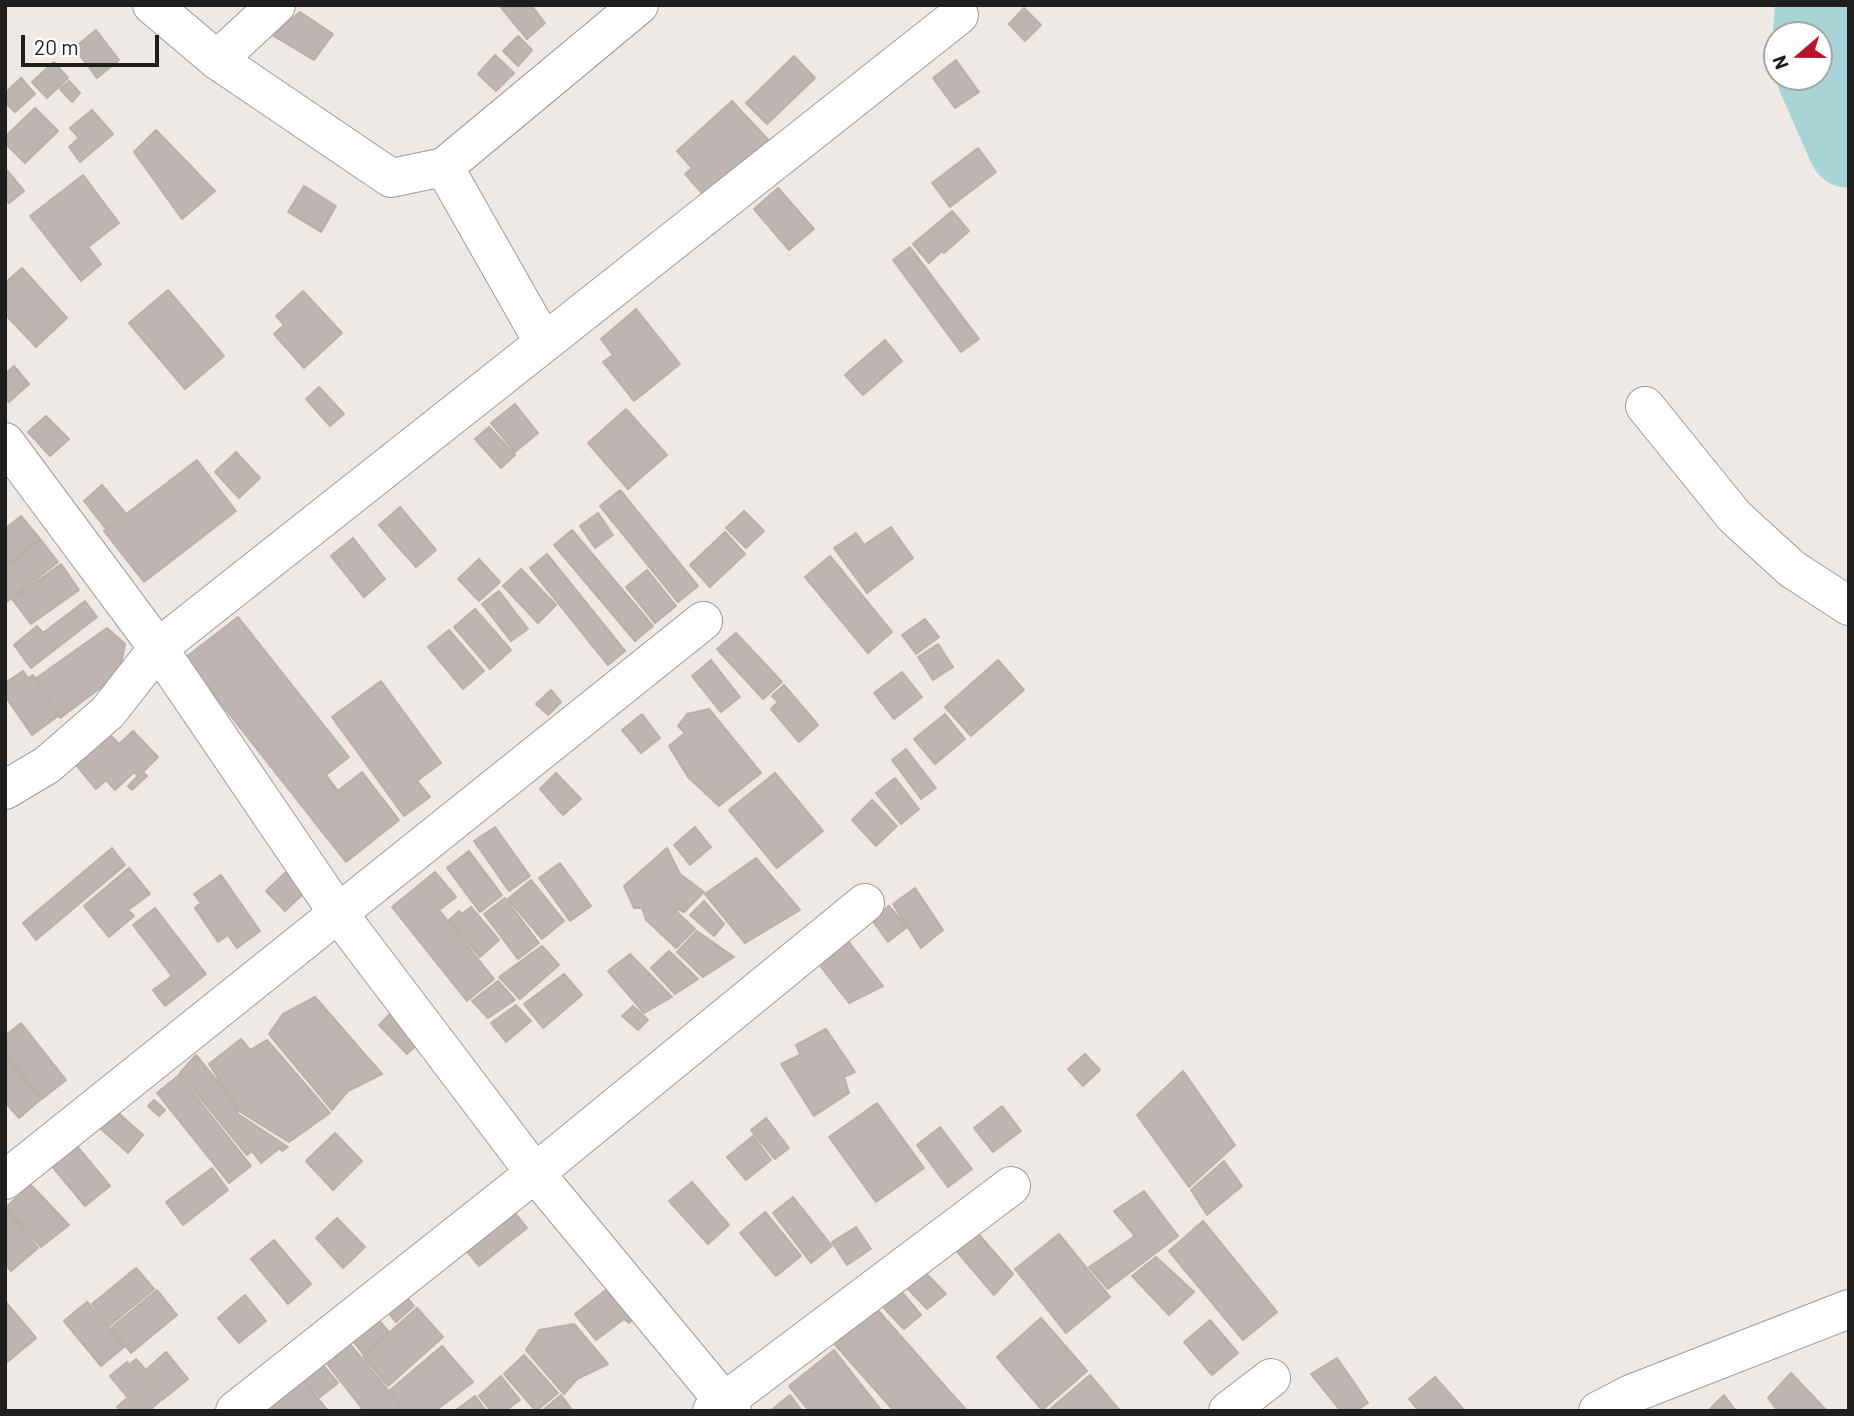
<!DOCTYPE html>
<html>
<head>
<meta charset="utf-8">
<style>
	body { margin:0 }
	#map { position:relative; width:1854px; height:1416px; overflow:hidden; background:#eee9e5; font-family:Barlow,sans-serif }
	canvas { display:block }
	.frame { position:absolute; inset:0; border:7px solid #1e1e1e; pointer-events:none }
	.north { position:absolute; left:1763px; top:21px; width:70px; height:70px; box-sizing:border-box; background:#fff; border:2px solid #a5a5a5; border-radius:50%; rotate:250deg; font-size:19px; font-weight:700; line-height:28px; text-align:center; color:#1e1e1e }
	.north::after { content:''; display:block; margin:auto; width:24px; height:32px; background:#b7142f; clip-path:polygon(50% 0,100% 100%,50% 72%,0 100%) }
	.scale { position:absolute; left:21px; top:35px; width:138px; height:32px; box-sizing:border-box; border:4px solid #1e1e1e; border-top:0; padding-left:9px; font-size:21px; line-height:24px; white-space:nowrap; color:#1e1e1e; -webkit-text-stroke:5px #fff; paint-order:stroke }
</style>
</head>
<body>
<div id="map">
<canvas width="1854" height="1416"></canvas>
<div class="frame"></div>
<div class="north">N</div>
<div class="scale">20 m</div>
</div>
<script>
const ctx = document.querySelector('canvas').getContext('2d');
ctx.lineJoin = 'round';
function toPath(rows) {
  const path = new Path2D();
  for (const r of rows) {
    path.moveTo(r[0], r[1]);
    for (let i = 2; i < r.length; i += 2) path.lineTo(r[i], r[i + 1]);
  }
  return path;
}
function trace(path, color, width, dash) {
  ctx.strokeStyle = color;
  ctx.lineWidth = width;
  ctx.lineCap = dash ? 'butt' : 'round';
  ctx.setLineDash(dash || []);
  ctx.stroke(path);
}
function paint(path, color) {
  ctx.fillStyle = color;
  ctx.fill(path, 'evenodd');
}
const river = toPath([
	[1814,35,1816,5],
	[1818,77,1849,147]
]);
const building = toPath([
	[499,5,531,5,545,23,527,39,499,5],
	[1024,8,1041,25,1025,41,1009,24,1024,8],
	[300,12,333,34,314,60,272,35,300,12],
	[96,30,119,60,97,78,74,48,96,30],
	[518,36,532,50,518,66,503,51,518,36],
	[495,55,514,73,496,91,478,74,495,55],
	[794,56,815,78,767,124,746,103,794,56],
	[956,60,979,92,955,108,933,78,956,60],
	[54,62,68,78,47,98,32,82,54,62],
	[21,78,35,94,15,112,5,102,5,93,21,78],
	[69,81,80,93,72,102,60,89,69,81],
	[732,101,772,144,709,201,685,174,692,168,677,151,732,101],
	[35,108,58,131,25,163,5,143,5,137,35,108],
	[92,110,113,134,80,162,69,147,79,138,70,128,92,110],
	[156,130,215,191,182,219,134,152,156,130],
	[978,148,996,172,950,207,932,183,978,148],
	[5,168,24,191,9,203,5,199,5,168],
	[83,175,119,223,88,247,101,264,81,281,30,216,83,175],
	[304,186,336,206,321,232,288,212,304,186],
	[778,188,814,229,789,250,754,209,778,188],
	[952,211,969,231,944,253,942,251,929,263,913,244,952,211],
	[910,247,979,339,961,352,893,260,910,247],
	[22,268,67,318,36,347,5,314,5,283,22,268],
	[168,290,224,356,185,389,129,323,168,290],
	[303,291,342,333,304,368,274,334,284,325,276,316,303,291],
	[636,309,680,364,634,401,603,362,613,355,601,339,636,309],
	[885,340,902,361,863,395,845,375,885,340],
	[14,366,29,384,9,402,5,398,5,374,14,366],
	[319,387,344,414,330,426,306,399,319,387],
	[515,404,538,433,515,452,491,423,515,404],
	[626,409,667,455,628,489,588,443,626,409],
	[46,416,69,439,50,456,28,432,46,416],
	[489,427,515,455,501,468,475,439,489,427],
	[236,452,260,478,239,498,215,472,236,452],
	[197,460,236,511,144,582,104,531,197,460],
	[102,485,126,514,106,529,84,501,102,485],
	[620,490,698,586,678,602,600,506,620,490],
	[400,507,436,550,416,567,379,525,400,507],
	[744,511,764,531,746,548,726,528,744,511],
	[598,513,613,535,595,548,580,526,598,513],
	[21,516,40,539,5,566,5,529,21,516],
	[891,527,913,558,867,593,834,548,856,533,864,545,891,527],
	[572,530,653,626,635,641,554,545,572,530],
	[725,532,745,554,710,587,690,565,725,532],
	[353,538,385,579,364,597,331,556,353,538],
	[41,540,58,562,5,603,5,567,41,540],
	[547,554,625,651,608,665,530,568,547,554],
	[830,556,892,632,868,653,805,577,830,556],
	[479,559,500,582,479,601,458,579,479,559],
	[61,564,79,590,31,624,12,599,61,564],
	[521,569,556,605,538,623,503,586,521,569],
	[647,570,676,606,655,623,626,587,647,570],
	[499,591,528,629,511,641,482,604,499,591],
	[85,601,97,617,31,668,14,645,37,626,43,633,85,601],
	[475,609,511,650,490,669,454,627,475,609],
	[238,617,349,757,326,775,338,791,362,772,399,820,346,862,185,658,238,617],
	[925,619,939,637,916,654,902,635,925,619],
	[107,628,125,644,119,674,60,718,35,679,107,628],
	[449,630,484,671,463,689,428,647,449,630],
	[736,633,782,682,763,699,717,649,736,633],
	[938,644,953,667,933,680,918,657,938,644],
	[711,660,740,697,721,712,692,676,711,660],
	[998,660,1024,690,971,736,945,707,998,660],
	[23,671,28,678,33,675,58,716,32,735,5,696,5,683,23,671],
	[902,672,922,697,894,719,874,693,902,672],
	[381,681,441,763,417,781,430,797,404,816,332,717,381,681],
	[784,685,818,725,799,742,771,709,778,702,772,696,784,685],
	[551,690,561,702,548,715,536,704,551,690],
	[709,709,761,773,719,806,688,777,669,746,685,733,678,726,687,714,709,709],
	[642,714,660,738,641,753,622,730,642,714],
	[945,714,965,739,935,764,914,739,945,714],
	[105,730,119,744,133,731,158,757,143,772,147,776,132,790,128,786,138,776,134,772,115,790,106,780,96,789,72,760,105,730],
	[906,749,936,788,921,799,892,760,906,749],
	[556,773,581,799,563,815,540,789,556,773],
	[775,773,823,831,777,868,729,810,775,773],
	[895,778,919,809,901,824,876,793,895,778],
	[872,800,897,826,876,846,852,820,872,800],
	[495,827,530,876,509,891,474,841,495,827],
	[695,827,711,847,690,865,674,845,695,827],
	[112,848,125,865,36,940,23,923,112,848],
	[667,848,680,874,704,892,684,912,678,909,657,930,646,920,642,908,634,908,624,886,667,848],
	[469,851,502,895,480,912,447,868,469,851],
	[756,858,800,910,745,943,705,894,756,858],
	[560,863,591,906,570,921,539,878,560,863],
	[129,868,150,894,128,910,134,916,109,937,84,906,129,868],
	[286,872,305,892,285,911,266,891,286,872],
	[435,872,456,897,439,910,494,979,467,1001,392,907,435,872],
	[221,875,260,931,237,948,228,935,218,942,195,908,201,903,194,894,221,875],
	[531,880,564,921,542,939,508,899,531,880],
	[915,888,943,930,921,948,893,904,915,888],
	[505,898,539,943,518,959,484,914,505,898],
	[704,901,724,924,714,936,690,915,704,901],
	[889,906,907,927,888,942,872,920,889,906],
	[471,907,499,940,480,957,449,920,459,911,462,914,471,907],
	[155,908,206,974,165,1006,153,990,172,976,133,925,155,908],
	[676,911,695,929,676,948,657,930,676,911],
	[697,931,734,957,703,977,677,952,697,931],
	[845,937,883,986,849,1003,815,959,845,937],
	[542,946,559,965,520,999,499,977,542,946],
	[669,951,698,979,675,994,651,968,669,951],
	[630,954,672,997,644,1013,608,971,630,954],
	[564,974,582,995,543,1028,524,1004,564,974],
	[498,981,515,1000,488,1018,472,1001,498,981],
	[315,997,382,1074,348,1091,332,1110,269,1034,283,1014,315,997],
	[516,1005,531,1021,506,1042,491,1023,516,1005],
	[398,1006,426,1036,407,1054,379,1025,398,1006],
	[633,1006,648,1020,638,1030,622,1016,633,1006],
	[21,1023,66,1080,42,1099,5,1053,5,1036,21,1023],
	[826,1029,855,1072,844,1077,849,1093,814,1116,781,1064,800,1055,796,1045,826,1029],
	[241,1039,250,1050,267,1040,330,1113,289,1142,239,1111,209,1064,241,1039],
	[1085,1054,1100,1070,1083,1086,1068,1069,1085,1054],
	[196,1055,231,1098,238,1114,288,1147,282,1151,280,1148,261,1163,252,1151,247,1155,180,1073,196,1055],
	[5,1056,41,1099,19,1118,5,1102,5,1056],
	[1183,1071,1235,1145,1189,1187,1137,1115,1183,1071],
	[179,1075,251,1166,229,1183,157,1093,179,1075],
	[154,1100,165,1110,159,1116,148,1106,154,1100],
	[877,1103,924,1168,876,1202,829,1137,877,1103],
	[1002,1106,1021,1131,993,1152,974,1128,1002,1106],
	[115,1110,143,1135,128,1153,100,1128,115,1110],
	[766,1118,789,1148,775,1159,751,1130,766,1118],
	[940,1127,972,1169,948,1187,917,1145,940,1127],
	[335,1133,362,1161,333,1190,306,1161,335,1133],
	[753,1136,771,1160,746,1180,727,1157,753,1136],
	[76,1145,110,1186,85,1206,51,1165,76,1145],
	[1224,1161,1242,1186,1207,1215,1191,1190,1224,1161],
	[212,1168,228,1190,183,1225,166,1202,212,1168],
	[692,1182,729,1225,708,1244,669,1201,692,1182],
	[31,1185,69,1225,41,1247,6,1207,31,1185],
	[1144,1191,1178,1236,1108,1289,1089,1267,1135,1236,1114,1211,1144,1191],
	[793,1197,832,1246,811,1263,773,1213,793,1197],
	[509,1206,527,1228,479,1266,461,1244,509,1206],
	[6,1209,38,1248,11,1271,5,1264,6,1209],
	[765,1212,801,1256,776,1276,740,1233,765,1212],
	[337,1218,365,1247,343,1268,316,1238,337,1218],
	[1203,1221,1277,1312,1243,1340,1169,1251,1203,1221],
	[856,1227,871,1249,847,1265,832,1242,856,1227],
	[975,1230,1013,1274,994,1295,954,1248,975,1230],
	[1059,1234,1110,1297,1066,1333,1015,1269,1059,1234],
	[274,1240,311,1284,288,1304,251,1259,274,1240],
	[1156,1257,1194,1292,1169,1315,1132,1276,1156,1257],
	[136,1268,154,1289,109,1326,92,1304,136,1268],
	[924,1271,946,1294,927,1309,907,1288,924,1271],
	[616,1282,642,1312,629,1323,624,1319,596,1340,575,1314,616,1282],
	[157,1290,177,1315,131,1353,111,1328,157,1290],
	[401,1291,414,1306,396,1322,383,1306,401,1291],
	[901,1291,921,1315,904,1329,882,1306,901,1291],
	[245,1295,266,1321,239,1343,218,1318,245,1295],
	[5,1301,36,1338,5,1364,5,1301],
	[87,1302,124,1347,101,1366,64,1321,87,1302],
	[875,1307,967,1411,894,1411,831,1340,875,1307],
	[417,1308,443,1337,388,1386,363,1356,417,1308],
	[374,1315,389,1332,363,1354,349,1336,374,1315],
	[1041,1318,1087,1371,1042,1410,997,1357,1041,1318],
	[1210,1320,1238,1353,1212,1375,1184,1342,1210,1320],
	[574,1324,608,1364,577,1379,564,1394,526,1350,539,1330,574,1324],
	[340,1332,405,1411,364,1411,317,1351,340,1332],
	[442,1346,473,1382,435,1411,405,1411,389,1391,442,1346],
	[834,1350,882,1411,809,1411,789,1386,834,1350],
	[166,1352,188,1379,162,1400,131,1363,136,1359,146,1370,166,1352],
	[524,1355,558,1393,536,1411,504,1374,524,1355],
	[317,1358,338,1383,320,1397,299,1373,317,1358],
	[1337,1358,1368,1403,1356,1411,1341,1411,1311,1374,1337,1358],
	[127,1362,160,1401,149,1411,139,1411,110,1376,127,1362],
	[297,1373,328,1411,307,1411,304,1407,300,1411,251,1411,297,1373],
	[1791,1373,1827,1411,1778,1411,1768,1398,1791,1373],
	[1090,1375,1120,1411,1048,1411,1090,1375],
	[501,1376,520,1400,505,1411,491,1411,479,1396,501,1376],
	[1435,1377,1465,1411,1419,1411,1409,1399,1435,1377],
	[561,1395,573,1411,542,1411,561,1395],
	[790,1395,802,1411,770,1411,790,1395],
	[1724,1395,1736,1411,1708,1411,1724,1395],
	[475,1396,486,1411,455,1411,475,1396],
	[126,1399,136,1411,120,1411,117,1407,126,1399]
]);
const street = toPath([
	[152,5,217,60,391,178,444,167,544,343],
	[217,60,276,5],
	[444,167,639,5],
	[1645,406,1735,517,1792,569,1849,606],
	[5,442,158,648,338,913,535,1173,732,1411],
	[5,790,47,765,108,712,158,648,959,15],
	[5,1180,703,621],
	[235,1411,535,1173,865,903],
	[712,1411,1011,1186],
	[1228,1411,1271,1378],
	[1598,1411,1631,1394,1849,1309]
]);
trace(river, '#a9d4d7', 82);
paint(building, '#beb4b2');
trace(building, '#beaea8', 2);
trace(street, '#9b9b9b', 40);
trace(street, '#fff', 38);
</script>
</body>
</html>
